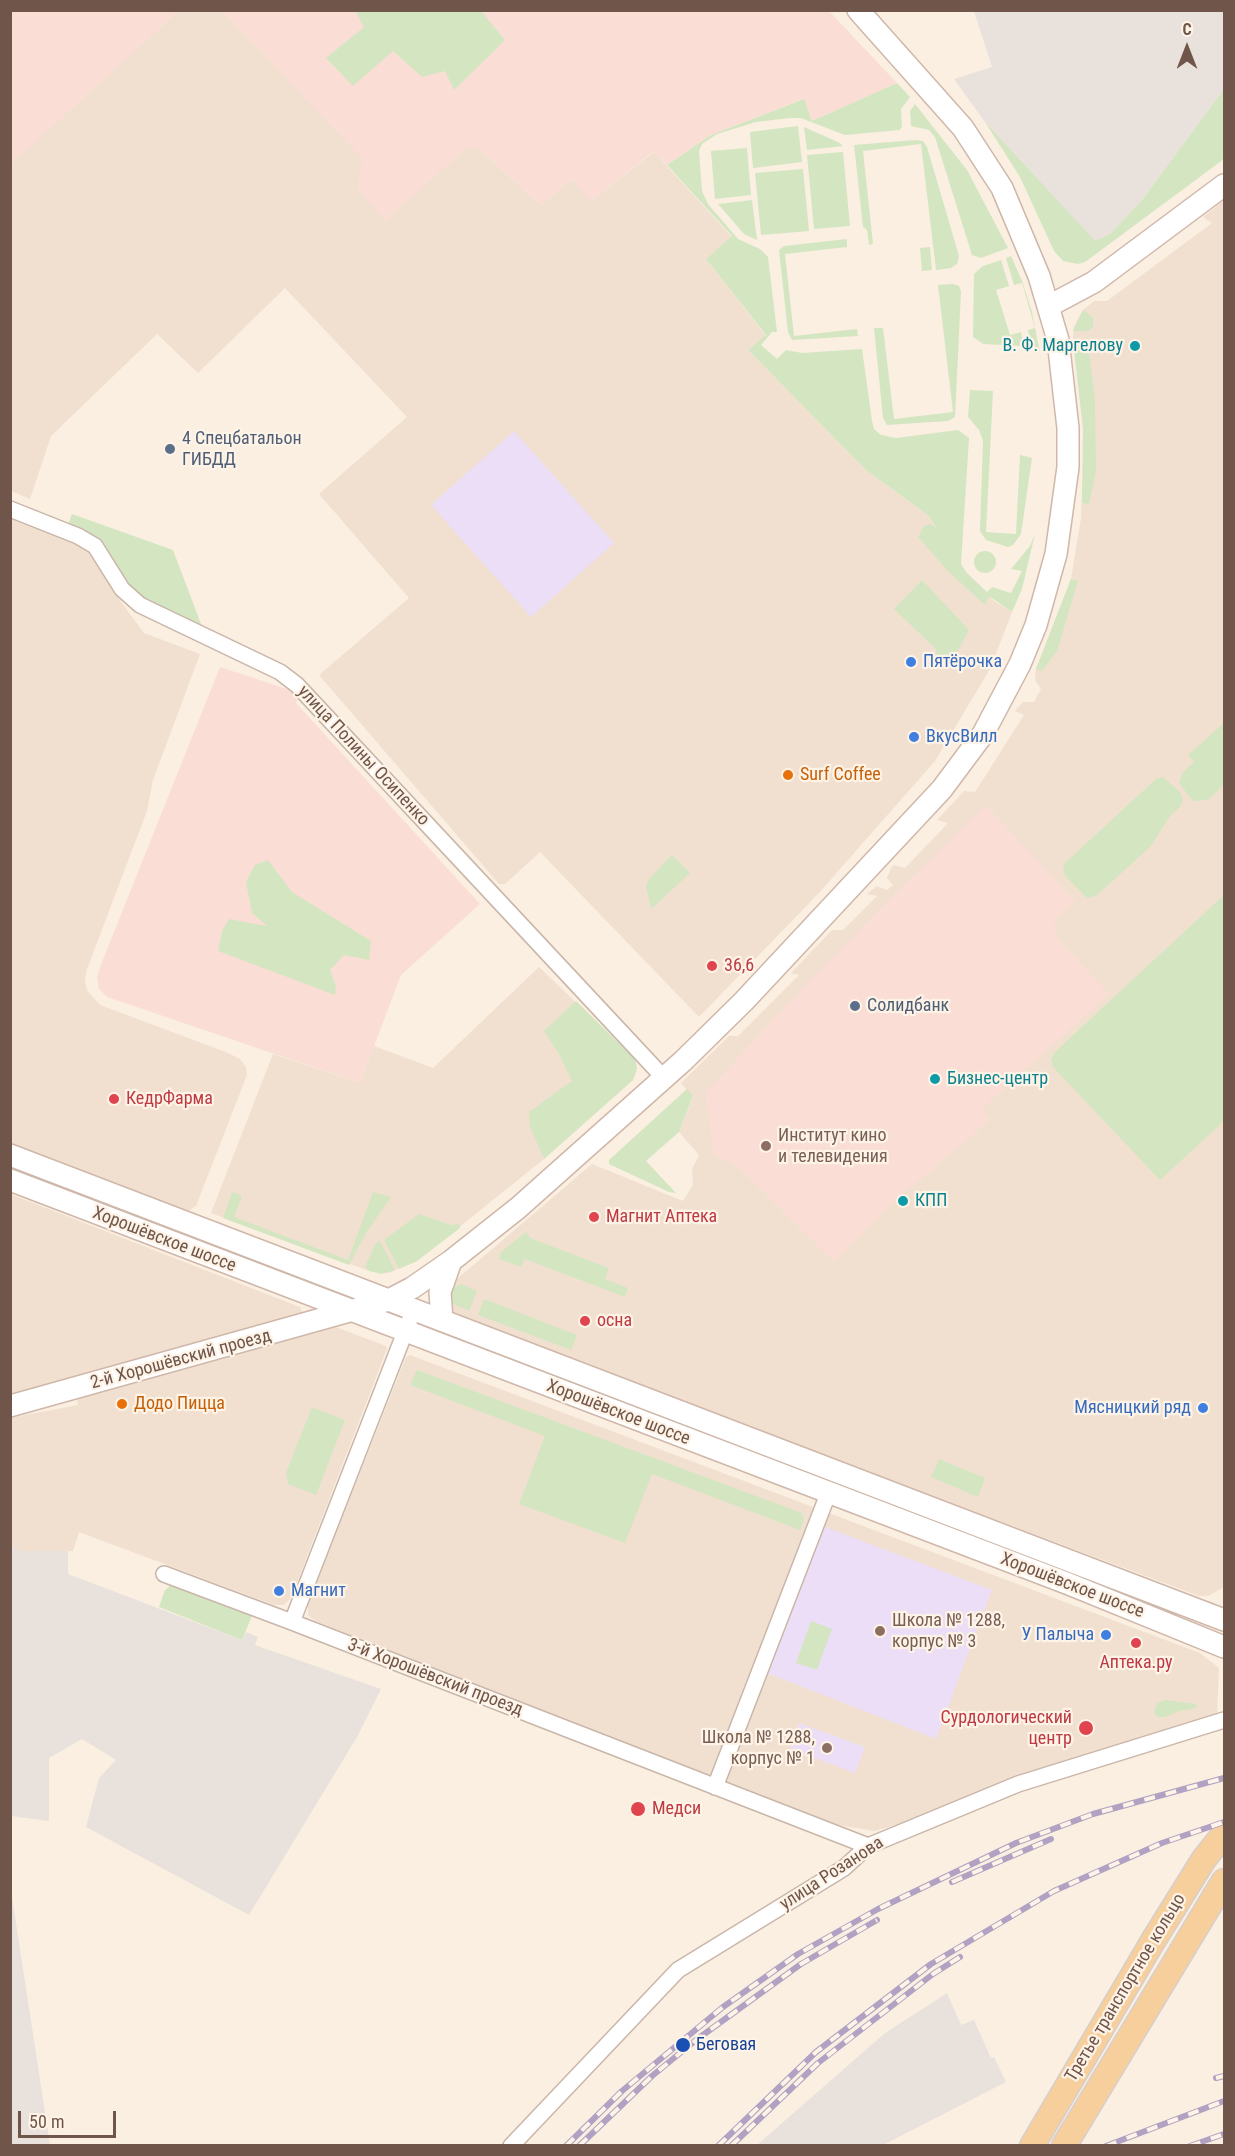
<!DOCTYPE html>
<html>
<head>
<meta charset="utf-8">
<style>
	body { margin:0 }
	#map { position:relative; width:1235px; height:2156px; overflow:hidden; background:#faefe1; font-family:"Roboto Condensed",sans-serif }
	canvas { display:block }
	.frame { position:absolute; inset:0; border:12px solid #70554a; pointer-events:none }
	.north { position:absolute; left:1157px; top:18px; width:60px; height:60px; -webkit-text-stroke:4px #fef3e7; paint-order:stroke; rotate:0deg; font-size:16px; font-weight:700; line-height:24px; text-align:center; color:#70554a }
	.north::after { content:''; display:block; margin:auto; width:21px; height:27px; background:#70554a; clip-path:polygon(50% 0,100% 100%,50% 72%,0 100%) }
	.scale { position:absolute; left:18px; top:2111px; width:98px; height:27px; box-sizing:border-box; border:3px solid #70554a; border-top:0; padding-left:8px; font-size:18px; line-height:21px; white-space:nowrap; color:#70554a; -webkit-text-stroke:4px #fef3e7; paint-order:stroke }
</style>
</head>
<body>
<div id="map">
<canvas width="1235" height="2156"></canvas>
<div class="frame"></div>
<div class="north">С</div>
<div class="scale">50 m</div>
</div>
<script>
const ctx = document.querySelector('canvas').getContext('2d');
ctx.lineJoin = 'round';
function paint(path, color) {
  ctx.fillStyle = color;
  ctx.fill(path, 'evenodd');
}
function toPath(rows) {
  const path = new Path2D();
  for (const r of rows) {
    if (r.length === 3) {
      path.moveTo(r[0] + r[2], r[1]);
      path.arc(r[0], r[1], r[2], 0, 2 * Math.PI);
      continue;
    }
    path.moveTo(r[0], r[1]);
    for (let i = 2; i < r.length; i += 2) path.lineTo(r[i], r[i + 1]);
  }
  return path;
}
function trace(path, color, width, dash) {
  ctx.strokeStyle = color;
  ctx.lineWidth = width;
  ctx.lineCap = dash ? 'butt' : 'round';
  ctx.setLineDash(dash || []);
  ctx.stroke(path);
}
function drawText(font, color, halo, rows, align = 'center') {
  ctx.font = font + ' "Roboto Condensed",sans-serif';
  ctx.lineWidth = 4.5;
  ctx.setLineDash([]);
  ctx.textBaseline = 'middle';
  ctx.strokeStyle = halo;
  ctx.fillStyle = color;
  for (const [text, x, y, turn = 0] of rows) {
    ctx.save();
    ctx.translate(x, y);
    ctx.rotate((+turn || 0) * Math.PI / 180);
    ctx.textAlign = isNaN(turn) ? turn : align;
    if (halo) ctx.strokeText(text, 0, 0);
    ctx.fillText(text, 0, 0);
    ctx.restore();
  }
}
const residential = toPath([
	[179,10,222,11,363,158,468,146,479,149,541,205,571,179,592,200,654,152,732,237,706,259,766,336,748,350,866,470,929,516,961,567,994,601,1012,612,990,669,935,761,818,894,699,1017,540,852,505,884,499,884,319,675,409,598,319,494,407,417,285,288,198,373,157,334,51,436,30,499,11,491,10,164],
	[1224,200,1224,1587,1208,1596,1199,1596,455,1316,448,1310,451,1284,592,1164,683,1201,693,1185,692,1169,699,1155,679,1132,693,1097,681,1083,729,1036,738,1036,799,975,791,973,832,930,843,930,877,896,867,894,877,886,887,890,893,885,887,878,891,868,894,865,905,868,948,823,937,820,964,791,975,792,1024,715,1015,711,1023,702,1034,702,1041,689,1035,680,1036,669,1071,579,1081,518,1083,468,1083,428,1073,337,1074,326,1083,310,1094,301,1107,301,1212,223,1203,217],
	[10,518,83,546,92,552,113,591,144,633,200,654,153,780,147,811,87,969,85,979,87,990,100,1005,226,1052,240,1059,246,1067,247,1075,196,1206,188,1211,11,1144],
	[539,967,635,1059,637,1069,633,1080,544,1159,417,1261,389,1273,369,1271,211,1213,273,1054,360,1083,374,1046,433,1068],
	[10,1194,300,1307,303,1315,11,1398],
	[336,1327,386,1346,387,1349,291,1598,284,1605,274,1605,79,1532,73,1551,21,1551,11,1544,10,1418,78,1405,77,1397],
	[410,1355,1200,1653,1219,1668,1217,1713,1211,1717,1028,1773,914,1820,874,1831,832,1824,315,1621,308,1615,308,1604,406,1357]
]);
const commercial = toPath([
	[11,10,179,10,179,11,11,164],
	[222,11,829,11,897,83,812,121,803,99,711,135,667,165,653,152,591,201,571,179,541,205,479,149,468,147,385,221,357,188,362,158],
	[220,667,299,693,296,703,480,904,401,975,360,1083,107,997,99,989,97,978,100,967],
	[986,805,1075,901,1054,920,1058,938,1109,994,982,1109,990,1120,919,1181,907,1189,834,1262,738,1167,713,1154,706,1093,772,1020,891,898]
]);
const industrial = toPath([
	[974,11,1224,11,1224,89,1142,200,1110,234,1094,242,985,122,954,79,992,67],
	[10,1544,21,1551,68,1551,68,1574,242,1640,246,1632,258,1637,255,1645,381,1689,357,1737,249,1915,86,1827,99,1778,116,1760,82,1739,49,1758,49,1821,11,1816],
	[11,1897,12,1897,50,2145,11,2145],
	[947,1993,961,2025,974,2020,991,2058,994,2057,1006,2082,883,2145,757,2145,885,2033]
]);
const education = toPath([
	[514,431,614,543,531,617,431,505],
	[825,1527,992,1590,936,1739,767,1673],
	[799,1723,865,1747,855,1773,790,1749]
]);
const green = toPath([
	[355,11,481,11,505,40,454,90,445,71,422,77,393,51,353,86,326,58,364,27],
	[897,83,910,97,901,109,902,126,900,130,845,135,801,118,790,118,756,122,717,134,702,144,699,151,702,191,708,204,738,239,760,249,768,257,777,332,772,332,761,345,777,359,786,350,802,353,862,349,872,421,874,429,881,435,896,438,958,430,969,438,961,564,967,573,987,592,992,587,1011,593,1022,571,1011,569,1030,546,1035,534,1022,589,1012,612,989,596,985,605,948,571,918,537,924,526,931,524,937,529,929,516,866,470,748,350,766,335,706,259,732,236,667,165,711,135,804,99,812,121],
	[1224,89,1224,159,1085,262,1078,264,1063,261,1054,251,1020,177,985,122,1095,241,1110,234,1142,200],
	[915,104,967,170,1008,248,981,258,972,255,935,137,929,130,911,126,910,111],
	[798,126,802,162,753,168,750,132],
	[804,127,838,142,843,146,807,150],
	[916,140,923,141,927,147,959,256,957,264,951,268,936,270,921,144,863,151,873,244,869,245,867,230,863,227,854,145],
	[747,148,751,195,715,199,711,151],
	[843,152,850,226,814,229,807,155],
	[803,169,809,231,761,235,755,173],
	[752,200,757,240,744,234,718,204],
	[847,239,847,247,785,254,794,336,857,329,858,336,792,340,788,332,779,250,784,246],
	[930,247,932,270,922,271,920,248],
	[1011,256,1022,281,1032,312,1039,348,1031,347,1028,330,1035,328,1022,283,1014,285,1006,258],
	[1001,260,1009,286,996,290,1010,335,1021,332,1023,346,983,344,973,337,974,274,983,266],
	[953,284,959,286,961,291,955,417,948,421,887,425,883,418,874,328,883,328,894,419,953,412,938,285],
	[1083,310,1093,318,1093,327,1088,331,1073,331],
	[1081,341,1088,345,1095,400,1096,471,1089,504,1082,503,1083,428,1073,342],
	[970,390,993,391,986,532,1016,534,1020,455,1032,458,1021,534,1013,545,1008,547,986,540,980,531,983,441,979,430,968,417],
	[72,514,173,550,204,632,132,594,67,527],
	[985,562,11],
	[1071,579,1078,581,1057,651,1042,671,1036,669],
	[922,580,969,630,948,669,937,659,936,649,894,609],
	[1224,723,1224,785,1208,800,1193,801,1179,783,1183,772,1194,762,1188,755],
	[1163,777,1181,793,1183,800,1180,807,1170,816,1151,846,1096,896,1087,898,1065,876,1063,865,1156,779],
	[672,855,690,873,651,909,646,886,649,879],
	[268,860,292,892,371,941,369,960,344,955,330,970,336,986,335,995,218,951,222,931,229,919,267,926,252,913,246,882,255,865],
	[1224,895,1224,1121,1160,1180,1053,1067,1051,1060,1055,1052],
	[576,1001,635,1059,637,1069,633,1080,544,1159,530,1127,529,1112,572,1081,559,1054,544,1031],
	[687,1089,693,1096,679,1132,646,1161,676,1193,669,1192,609,1164,609,1160],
	[232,1192,242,1196,234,1217,348,1260,373,1192,391,1197,366,1233,349,1265,223,1218],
	[419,1214,451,1225,459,1224,460,1228,417,1261,399,1269,384,1240],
	[526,1232,530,1238,609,1268,605,1279,628,1288,625,1297,525,1259,521,1267,499,1259,501,1252],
	[380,1241,395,1270,382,1274,369,1271,365,1267,376,1243],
	[462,1284,477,1291,469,1311,453,1304,450,1297,455,1287],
	[484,1299,577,1335,571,1350,478,1315],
	[417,1370,802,1513,804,1519,800,1530,652,1474,625,1543,519,1504,545,1436,410,1385],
	[312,1407,345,1420,316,1495,288,1484,286,1473],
	[939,1459,985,1478,978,1497,931,1477],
	[171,1585,252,1616,242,1640,159,1607,165,1590],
	[811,1621,832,1629,817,1670,796,1663],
	[1166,1700,1196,1704,1197,1708,1179,1711,1165,1717,1157,1717,1154,1712,1157,1703]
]);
const street = toPath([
	[10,509,78,536,95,546,122,589,140,605,280,672,297,685,664,1078],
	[414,1309,292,1622,868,1846],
	[164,1574,292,1622],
	[715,1787,828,1494],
	[511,2146,678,1970,844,1868,868,1846,1018,1784,1224,1720]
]);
const secondary = toPath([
	[1049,306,1094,282,1224,185],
	[10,1155,1224,1620],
	[10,1180,1069,1584,1224,1647],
	[442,1320,440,1292,451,1261],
	[10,1406,389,1300,412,1288,451,1261,518,1208,683,1061,744,1001,942,789,983,734,1020,664,1036,625,1056,554,1068,467,1068,428,1058,340,1039,276,1002,188,963,128,858,10]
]);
const primary = toPath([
	[1032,2146,1153,1941,1204,1859,1224,1834],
	[1064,2146,1224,1881]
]);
const rail = toPath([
	[952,1882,1051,1839],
	[1216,2078,1224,2076],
	[566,2146,622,2091,723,2007,798,1954,878,1909,1016,1843,1093,1814,1224,1778],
	[579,2146,652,2076,696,2040,801,1964,877,1920],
	[718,2146,816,2052,931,1964,1054,1891,1162,1843,1224,1822],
	[731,2146,818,2063,933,1974,960,1957],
	[1106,2146,1224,2101],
	[1190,2146,1224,2134]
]);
const markers = [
	[1135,346,6,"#0f9aa8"],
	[170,449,6,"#5c6f8a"],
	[911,662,6,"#3f7fe0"],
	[914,737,6,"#3f7fe0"],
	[788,775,6,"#e8710a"],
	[712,966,6,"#e0444e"],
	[855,1006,6,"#5c6f8a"],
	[935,1079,6,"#0f9aa8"],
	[114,1099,6,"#e0444e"],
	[766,1146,6,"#8d6e63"],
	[903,1201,6,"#0f9aa8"],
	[594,1217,6,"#e0444e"],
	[585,1321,6,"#e0444e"],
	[122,1404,6,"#e8710a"],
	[1203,1408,6,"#3f7fe0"],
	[279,1591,6,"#3f7fe0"],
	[880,1631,6,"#8d6e63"],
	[1106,1635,6,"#3f7fe0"],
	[1136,1643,6,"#e0444e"],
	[1086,1728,8,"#e0444e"],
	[827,1748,6,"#8d6e63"],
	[638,1809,8,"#e0444e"],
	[683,2045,8,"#1a4fb4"]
];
const cultureNames = [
	["В. Ф. Маргелову",1123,346,"right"],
	["Бизнес-центр",947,1079],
	["КПП",915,1201]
];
const serviceNames = [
	["4 Спецбатальон",182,439],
	["ГИБДД",182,460],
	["Солидбанк",867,1006]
];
const shopNames = [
	["Пятёрочка",923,662],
	["ВкусВилл",926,737],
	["Мясницкий ряд",1191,1408,"right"],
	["Магнит",291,1591],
	["У Палыча",1094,1635,"right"]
];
const streetNames = [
	["улица Полины Осипенко",363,756,47],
	["Хорошёвское шоссе",164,1240,21],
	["2-й Хорошёвский проезд",181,1360,-15],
	["Хорошёвское шоссе",618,1413,21],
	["Хорошёвское шоссе",1072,1586,21],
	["3-й Хорошёвский проезд",435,1678,21],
	["улица Розанова",832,1874,-33],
	["Третье транспортное кольцо",1126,1988,-59]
];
const foodNames = [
	["Surf Coffee",800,775],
	["Додо Пицца",134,1404]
];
const healthNames = [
	["36,6",724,966],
	["КедрФарма",126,1099],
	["Магнит Аптека",606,1217],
	["осна",597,1321],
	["Аптека.ру",1136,1663,"center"],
	["Сурдологический",1072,1718,"right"],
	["центр",1072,1739,"right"],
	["Медси",652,1809]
];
const educationNames = [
	["Институт кино",778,1136],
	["и телевидения",778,1157],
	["Школа № 1288,",892,1621],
	["корпус № 3",892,1642],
	["Школа № 1288,",815,1738,"right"],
	["корпус № 1",815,1759,"right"]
];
const transitNames = [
	["Беговая",696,2045]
];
paint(residential, '#f1e0d0');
paint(commercial, '#faded5');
paint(industrial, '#e9e2dc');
paint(education, '#ecdef6');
paint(green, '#d3e6c1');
trace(street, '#cab6a9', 18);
trace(secondary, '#cfb7a9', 24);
trace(primary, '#d7cfcc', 27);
trace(street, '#fff', 15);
trace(secondary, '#fff', 21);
trace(primary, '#f6cf9d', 24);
trace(rail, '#b1a1c2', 6);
trace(rail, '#fef3e7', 4, [11]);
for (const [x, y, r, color] of markers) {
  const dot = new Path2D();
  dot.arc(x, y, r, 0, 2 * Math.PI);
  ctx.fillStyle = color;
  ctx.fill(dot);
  trace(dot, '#fef3e7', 2);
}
drawText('18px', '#0d838f', '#fef3e7', cultureNames, 'left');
drawText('18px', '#4e5e75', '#fef3e7', serviceNames, 'left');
drawText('18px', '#366cbe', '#fef3e7', shopNames, 'left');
drawText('18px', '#70554a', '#fef3e7', streetNames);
drawText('18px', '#c56008', '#fef3e7', foodNames, 'left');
drawText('18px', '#be3a42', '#fef3e7', healthNames, 'left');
drawText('18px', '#785e54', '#fef3e7', educationNames, 'left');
drawText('18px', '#164399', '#fef3e7', transitNames, 'left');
</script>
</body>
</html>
